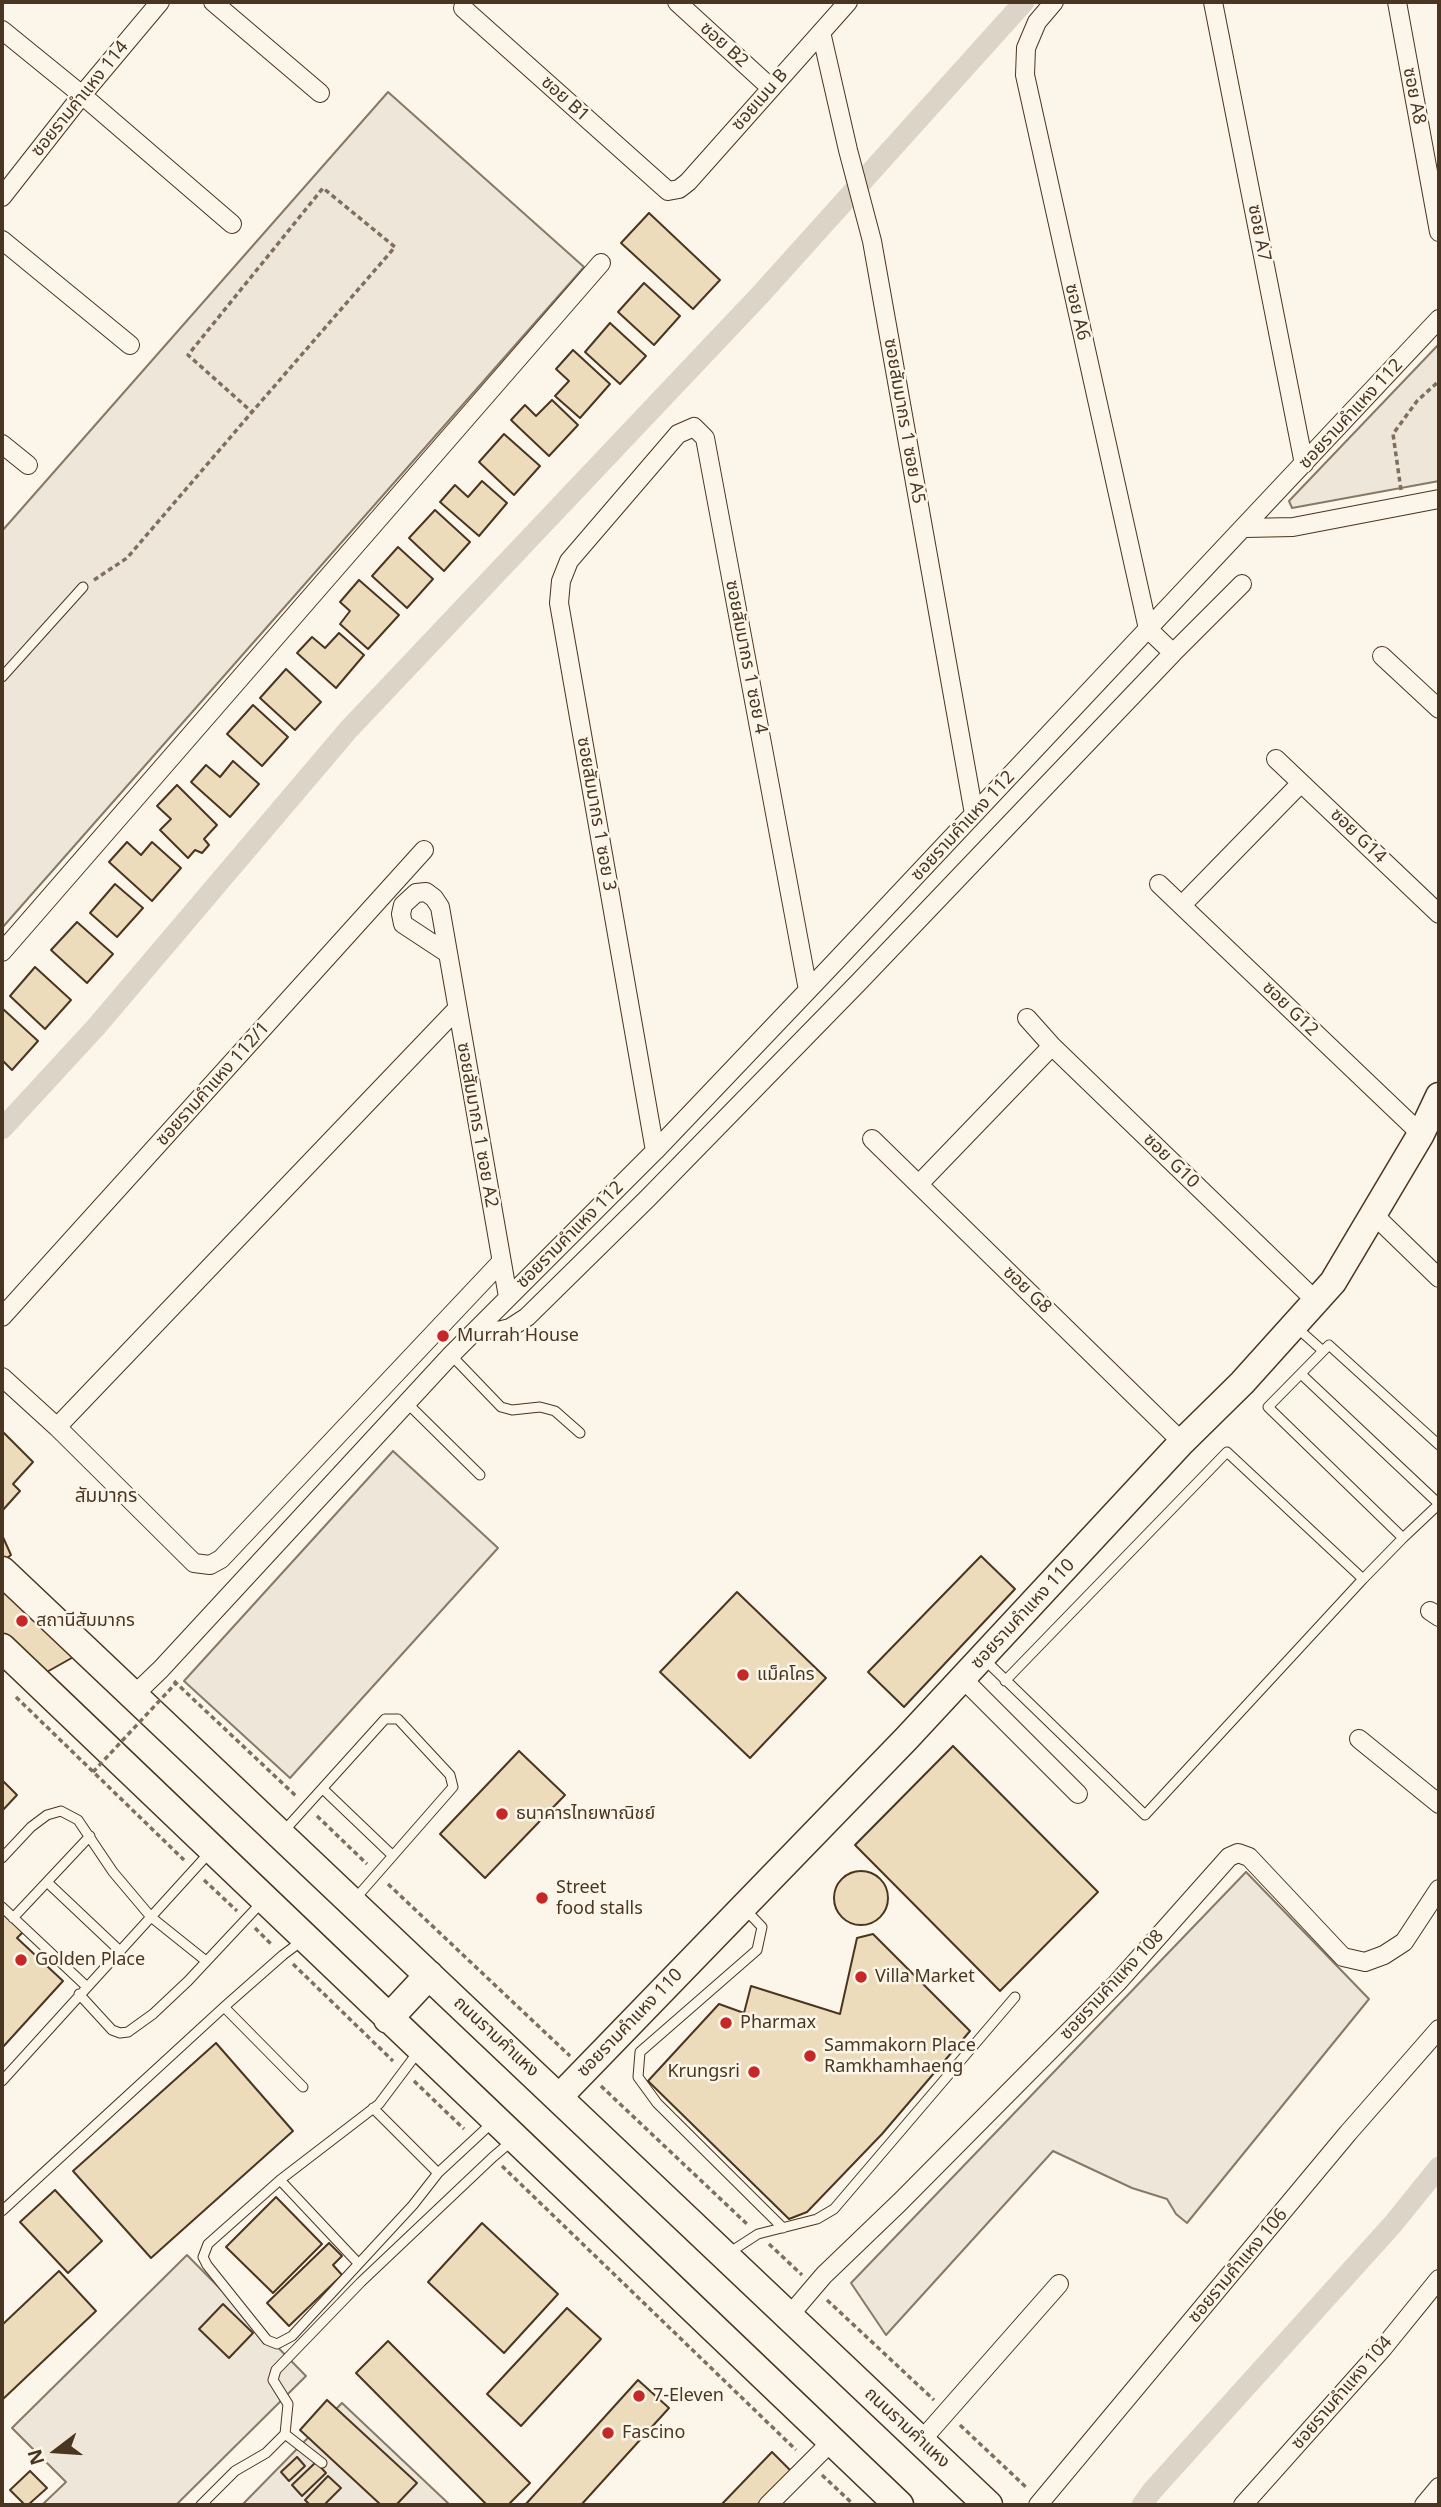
<!DOCTYPE html>
<html>
<head>
<meta charset="utf-8">
<style>
	body { margin:0 }
	#map { position:relative; width:1441px; height:2507px; overflow:hidden; background:#fbf6e9; font-family:"Noto Sans",sans-serif }
	canvas { display:block }
	.frame { position:absolute; inset:0; border:4px solid #4a3520; pointer-events:none }
	.north { position:absolute; left:21px; top:2416px; width:70px; height:70px; -webkit-text-stroke:5px #fbf6e9; paint-order:stroke; rotate:253deg; font-size:19px; font-weight:700; line-height:28px; text-align:center; color:#4a3520 }
	.north::after { content:''; display:block; margin:auto; width:24px; height:32px; background:#4a3520; clip-path:polygon(50% 0,100% 100%,50% 72%,0 100%) }
</style>
</head>
<body>
<div id="map">
<canvas width="1441" height="2507"></canvas>
<div class="frame"></div>
<div class="north">N</div>
</div>
<script>
const ctx = document.querySelector('canvas').getContext('2d');
ctx.lineJoin = 'round';
function paint(path, color) {
  ctx.fillStyle = color;
  ctx.fill(path, 'evenodd');
}
function toPath(rows) {
  const path = new Path2D();
  for (const r of rows) {
    if (r.length === 3) {
      path.moveTo(r[0] + r[2], r[1]);
      path.arc(r[0], r[1], r[2], 0, 2 * Math.PI);
      continue;
    }
    path.moveTo(r[0], r[1]);
    for (let i = 2; i < r.length; i += 2) path.lineTo(r[i], r[i + 1]);
  }
  return path;
}
function trace(path, color, width, dash) {
  ctx.strokeStyle = color;
  ctx.lineWidth = width;
  ctx.lineCap = dash ? 'butt' : 'round';
  ctx.setLineDash(dash || []);
  ctx.stroke(path);
}
function drawText(font, color, halo, rows, align = 'center') {
  ctx.font = font + ' "Noto Sans","Noto Sans Thai",sans-serif';
  ctx.lineWidth = 5;
  ctx.setLineDash([]);
  ctx.textBaseline = 'middle';
  ctx.strokeStyle = halo;
  ctx.fillStyle = color;
  for (const [text, x, y, turn = 0] of rows) {
    ctx.save();
    ctx.translate(x, y);
    ctx.rotate((+turn || 0) * Math.PI / 180);
    ctx.textAlign = isNaN(turn) ? turn : align;
    if (halo) ctx.strokeText(text, 0, 0);
    ctx.fillText(text, 0, 0);
    ctx.restore();
  }
}
const green = toPath([
	[388,92,584,267,2,928,2,531,388,92],
	[1439,344,1439,481,1292,508,1289,501,1439,344],
	[393,1451,498,1548,290,1778,184,1681,393,1451],
	[1246,1872,1369,1999,1187,2223,1176,2214,1167,2199,1132,2188,1053,2151,886,2335,851,2283,1246,1872],
	[187,2255,306,2376,176,2505,42,2505,66,2482,12,2428,187,2255],
	[342,2403,450,2505,242,2505,342,2403]
]);
const canal = toPath([
	[2,1129,96,1027,349,729,760,295,1024,2],
	[1142,2505,1152,2491,1393,2224,1439,2167]
]);
const building = toPath([
	[649,213,720,280,693,309,621,243,649,213],
	[644,283,680,316,654,345,618,312,644,283],
	[610,323,646,356,620,384,585,352,610,323],
	[573,350,610,384,580,418,555,396,569,381,556,369,573,350],
	[552,400,578,425,549,456,511,420,525,405,536,416,552,400],
	[504,434,540,466,514,495,479,462,504,434],
	[482,481,507,503,479,536,440,502,455,485,468,497,482,481],
	[435,510,470,542,444,571,409,538,435,510],
	[398,547,433,579,407,608,372,576,398,547],
	[359,580,399,615,368,649,340,624,350,611,340,602,359,580],
	[339,633,364,655,336,688,297,653,312,637,325,648,339,633],
	[286,669,321,702,295,730,260,698,286,669],
	[253,705,288,737,262,766,227,734,253,705],
	[233,761,259,784,230,817,191,782,206,765,220,777,233,761],
	[177,785,217,825,204,839,209,845,202,853,195,850,188,858,160,830,171,819,157,806,177,785],
	[127,842,141,855,152,842,181,868,152,901,109,862,127,842],
	[115,884,143,908,117,937,90,913,115,884],
	[77,922,113,954,87,983,51,950,77,922],
	[35,967,71,1000,45,1029,10,996,35,967],
	[3,1009,38,1041,12,1070,2,1060,3,1009],
	[2,1431,33,1462,13,1484,20,1491,2,1511,2,1431],
	[2,1535,11,1555,6,1559,77,1655,29,1682,2,1656,2,1535],
	[981,1556,1015,1589,904,1707,868,1672,981,1556],
	[737,1592,826,1678,750,1758,660,1672,737,1592],
	[953,1746,1098,1892,1000,1991,855,1845,953,1746],
	[519,1751,565,1795,485,1878,440,1834,519,1751],
	[2,1780,17,1795,2,1811,2,1780],
	[861,1898,27],
	[2,1912,24,1931,17,1938,63,1981,2,2048,2,1912],
	[873,1934,970,2031,882,2134,807,2212,789,2219,648,2081,719,2004,744,2013,751,1986,840,2014,857,1938,873,1934],
	[216,2043,293,2131,151,2258,73,2171,216,2043],
	[55,2190,102,2241,68,2273,20,2222,55,2190],
	[276,2197,322,2244,273,2293,226,2247,276,2197],
	[482,2223,558,2294,504,2353,428,2282,482,2223],
	[329,2243,342,2256,333,2265,342,2275,289,2326,267,2303,329,2243],
	[59,2271,96,2311,2,2400,2,2325,59,2271],
	[223,2304,253,2333,229,2358,199,2329,223,2304],
	[567,2308,601,2339,521,2426,487,2394,567,2308],
	[388,2341,530,2483,508,2505,487,2505,356,2373,388,2341],
	[638,2380,669,2408,581,2505,525,2505,638,2380],
	[327,2400,417,2483,396,2505,381,2505,300,2430,327,2400],
	[772,2452,791,2471,757,2505,721,2505,772,2452],
	[297,2457,305,2466,289,2481,281,2472,297,2457],
	[316,2462,326,2473,302,2496,292,2485,316,2462],
	[30,2471,47,2488,28,2505,25,2505,10,2490,30,2471],
	[328,2476,341,2488,324,2505,310,2505,305,2500,328,2476]
]);
const path = toPath([
	[1401,490,1393,434,1417,401,1439,381],
	[94,580,127,558,252,412,395,247,323,188,188,355,252,412],
	[174,1681,296,1796],
	[16,1697,184,1860],
	[317,1816,367,1864],
	[204,1880,237,1911],
	[388,1884,570,2056],
	[255,1928,272,1945],
	[293,1964,393,2061],
	[414,2081,464,2129],
	[601,2086,748,2225],
	[502,2166,796,2450],
	[769,2244,802,2275],
	[827,2300,934,2400],
	[960,2425,1028,2489],
	[822,2475,854,2505]
]);
const lane = toPath([
	[2,677,83,587],
	[1296,1327,1323,1351],
	[451,1355,501,1407,512,1410,540,1407,555,1411,580,1433],
	[1301,1374,1439,1504],
	[407,1403,480,1475],
	[1403,1538,1439,1504],
	[985,1660,1145,1815,1363,1579],
	[1005,1681,1227,1452,1363,1579,1403,1538,1268,1407,1329,1345,1439,1445],
	[323,1789,392,1855],
	[283,1832,385,1719,398,1719,450,1775,453,1787,355,1899],
	[2,1858,31,1827,47,1815,61,1811,78,1820,113,1872,151,1917,206,1961],
	[47,1882,120,1951],
	[2,1907,86,1986],
	[744,1908,762,1927,757,1950,640,2052,638,2077,657,2103,783,2228],
	[13,1918,90,1836],
	[79,1994,112,2030,120,2033,128,2032,153,2014,188,1981,262,1902],
	[224,2007,303,2087],
	[418,2052,379,2104,280,2180,208,2244,203,2257,207,2265,267,2340,277,2344,292,2336,413,2205,438,2173,493,2122],
	[2,2081,210,1852],
	[373,2108,438,2173],
	[280,2180,358,2263],
	[2,2211,224,2007,283,1955,303,1940],
	[727,2254,758,2234,817,2219,834,2209,1015,1997],
	[285,2434,322,2463],
	[201,2505,235,2471,266,2453,285,2434,288,2404,273,2380,276,2370,361,2282,493,2157,513,2140]
]);
const street = toPath([
	[213,2,320,93],
	[677,2,771,88],
	[1054,2,1037,22,1026,48,1025,75,1148,629,1173,653],
	[1213,2,1304,464],
	[1397,2,1439,232],
	[463,8,668,191,679,189,688,182,848,2],
	[2,30,82,95,232,224],
	[821,32,848,150,872,241,974,814],
	[2,197,82,95,160,2],
	[2,240,130,345],
	[2,444,28,465],
	[1245,528,1293,527,1439,499],
	[1382,656,1439,709],
	[1276,759,1439,914],
	[1159,884,1421,1134],
	[1182,905,1301,783],
	[2,952,601,263],
	[447,953,403,924,401,914,403,905,416,893,426,892,434,898,440,907,508,1297],
	[1027,1018,1052,1046,1316,1301],
	[872,1139,1182,1442],
	[655,1151,559,603,561,581,569,561,678,434,694,427,705,438,808,990],
	[919,1184,1052,1046],
	[1373,1214,1439,1278],
	[2,1317,424,850],
	[479,1327,498,1331,510,1328,527,1317,648,1198,858,983,1173,653,1242,584],
	[2,1377,57,1427,194,1563,210,1565,221,1559,501,1262],
	[57,1427,456,1010],
	[1430,1611,1439,1617],
	[963,1679,1078,1794],
	[132,1697,161,1669,451,1355,655,1151,834,963,1439,319],
	[1359,1739,1439,1804],
	[789,2316,824,2275,900,2202,1117,1983,1229,1857,1238,1853,1249,1857,1343,1957,1365,1962,1384,1955,1404,1942,1439,1889],
	[920,2442,1059,2284],
	[768,2505,832,2441],
	[1038,2505,1348,2133,1439,2029],
	[1243,2505,1383,2348,1439,2279],
	[1424,2505,1439,2487]
]);
const secondary = toPath([
	[559,2097,906,1739,1182,1442,1242,1383,1333,1282,1421,1134,1439,1096]
]);
const primary = toPath([
	[2,1571,988,2505],
	[2,1648,899,2505],
	[388,2019,429,1975]
]);
const pathBridge = toPath([
	[93,1772,176,1683]
]);
const markers = [
	[443,1336,7,"#c62828"],
	[22,1621,7,"#c62828"],
	[743,1675,7,"#c62828"],
	[502,1814,7,"#c62828"],
	[542,1898,7,"#c62828"],
	[21,1960,7,"#c62828"],
	[861,1977,7,"#c62828"],
	[726,2023,7,"#c62828"],
	[810,2056,7,"#c62828"],
	[754,2072,7,"#c62828"],
	[639,2396,7,"#c62828"],
	[608,2433,7,"#c62828"]
];
const streetNames = [
	["ซอย B2",724,45,42],
	["ซอย A8",1414,96,79],
	["ซอยรามคำแหง 114",80,99,-51],
	["ซอย B1",565,99,42],
	["ซอยเมน B",760,100,-49],
	["ซอย A7",1259,233,79],
	["ซอย A6",1077,312,77],
	["ซอยรามคำแหง 112",1351,414,-47],
	["ซอยสัมมากร 1 ซอย A5",904,421,80],
	["ซอยสัมมากร 1 ซอย 4",746,657,79],
	["ซอยสัมมากร 1 ซอย 3",596,814,80],
	["ซอยรามคำแหง 112",963,826,-47],
	["ซอย G14",1358,836,44],
	["ซอย G12",1290,1009,44],
	["ซอยรามคำแหง 112/1",213,1084,-48],
	["ซอยสัมมากร 1 ซอย A2",477,1125,80],
	["ซอย G10",1171,1161,44],
	["ซอยรามคำแหง 112",570,1235,-45],
	["ซอย G8",1027,1290,44],
	["ซอยรามคำแหง 110",1023,1614,-47],
	["ซอยรามคำแหง 108",1112,1985,-47],
	["ซอยรามคำแหง 110",630,2023,-46],
	["ถนนรามคำแหง",496,2037,43],
	["ซอยรามคําแหง 106",1238,2266,-50],
	["ซอยรามคําแหง 104",1342,2393,-49],
	["ถนนรามคำแหง",907,2428,43]
];
const poiNames = [
	["Murrah House",457,1336],
	["สถานีสัมมากร",36,1621],
	["แม็คโคร",757,1675],
	["ธนาคารไทยพาณิชย์",516,1814],
	["Street",556,1888],
	["food stalls",556,1909],
	["Golden Place",35,1960],
	["Villa Market",875,1977],
	["Pharmax",740,2023],
	["Sammakorn Place",824,2046],
	["Ramkhamhaeng",824,2067],
	["Krungsri",740,2072,"right"],
	["7-Eleven",653,2396],
	["Fascino",622,2433]
];
const neighbourhoodNames = [
	["สัมมากร",106,1497]
];
paint(green, '#ede6d9');
trace(green, '#887966', 2);
trace(canal, '#dcd4c6', 21);
paint(building, '#ecdcbc');
trace(building, '#4a3520', 2);
trace(lane, '#4a3520', 11);
trace(street, '#4a3520', 20);
trace(secondary, '#4a3520', 29);
trace(primary, '#4a3520', 31);
trace(path, '#7f6f5c', 3.5, [5, 3.5]);
trace(lane, '#fbf6e9', 9);
trace(street, '#fbf6e9', 18);
trace(secondary, '#fbf6e9', 26);
trace(primary, '#fbf6e9', 28);
trace(pathBridge, '#7f6f5c', 3.5, [5, 3.5]);
for (const [x, y, r, color] of markers) {
  const dot = new Path2D();
  dot.arc(x, y, r, 0, 2 * Math.PI);
  ctx.fillStyle = color;
  ctx.fill(dot);
  trace(dot, '#fbf6e9', 2.5);
}
drawText('18px', '#4a3520', '#fbf6e9', streetNames);
drawText('18px', '#4a3520', '#fbf6e9', poiNames, 'left');
drawText('19px', '#4a3520', '#fbf6e9', neighbourhoodNames);
</script>
</body>
</html>
